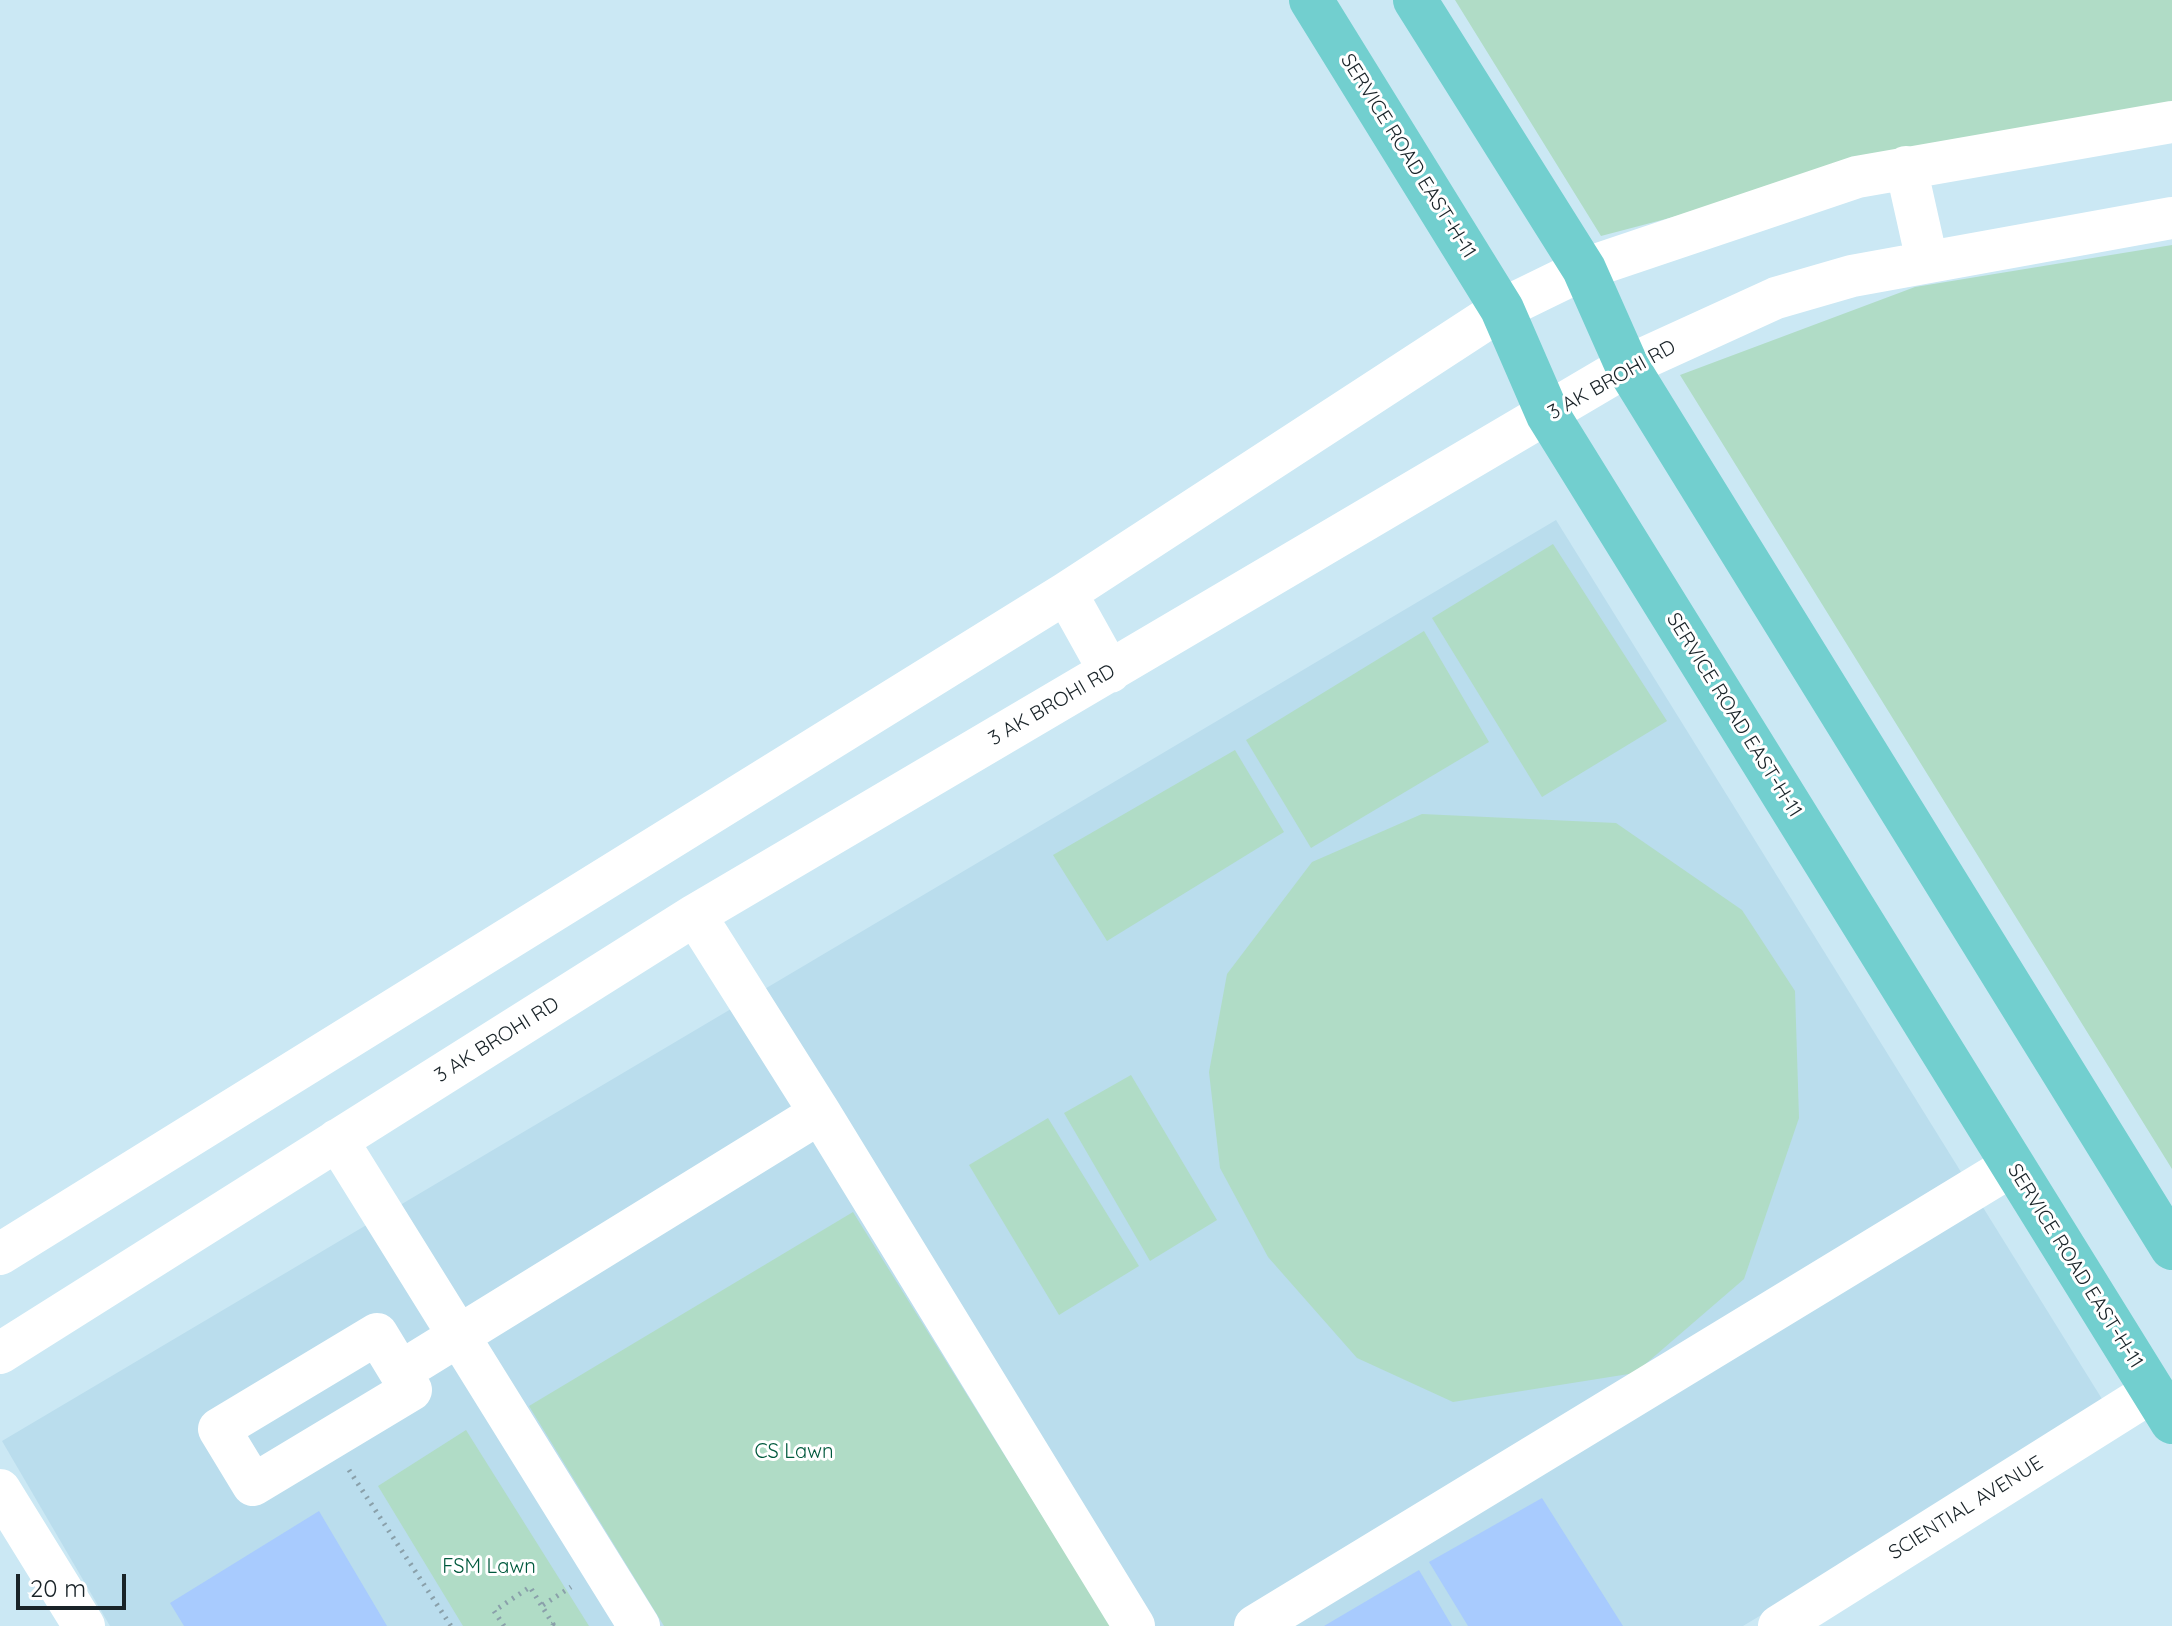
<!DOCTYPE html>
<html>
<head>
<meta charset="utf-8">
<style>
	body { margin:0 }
	#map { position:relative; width:2172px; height:1626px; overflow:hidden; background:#cbe8f4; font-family:Quicksand,sans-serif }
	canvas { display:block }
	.scale { position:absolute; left:16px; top:1574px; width:110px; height:36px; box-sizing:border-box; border:4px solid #192328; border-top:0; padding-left:10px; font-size:24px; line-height:28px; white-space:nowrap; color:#192328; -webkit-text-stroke:6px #fff; paint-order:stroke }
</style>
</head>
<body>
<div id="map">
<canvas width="2172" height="1626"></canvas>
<div class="scale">20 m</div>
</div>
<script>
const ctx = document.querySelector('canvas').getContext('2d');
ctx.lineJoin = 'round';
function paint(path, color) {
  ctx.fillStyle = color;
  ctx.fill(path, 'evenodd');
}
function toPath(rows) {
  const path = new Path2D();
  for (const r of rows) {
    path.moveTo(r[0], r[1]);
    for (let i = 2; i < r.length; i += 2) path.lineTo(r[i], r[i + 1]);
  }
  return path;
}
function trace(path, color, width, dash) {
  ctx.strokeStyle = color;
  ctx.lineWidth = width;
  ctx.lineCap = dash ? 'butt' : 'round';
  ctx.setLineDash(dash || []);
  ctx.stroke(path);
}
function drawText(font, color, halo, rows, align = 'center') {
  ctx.font = font + ' Quicksand,sans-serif';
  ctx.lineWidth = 6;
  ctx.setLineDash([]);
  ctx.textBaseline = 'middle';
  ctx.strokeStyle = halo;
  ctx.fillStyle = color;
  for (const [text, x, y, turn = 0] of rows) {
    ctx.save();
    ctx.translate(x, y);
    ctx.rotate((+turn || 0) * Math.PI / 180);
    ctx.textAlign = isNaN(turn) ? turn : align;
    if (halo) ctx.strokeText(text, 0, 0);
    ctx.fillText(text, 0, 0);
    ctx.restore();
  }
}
const built = toPath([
	[1556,520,2107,1407,1743,1626,110,1626,2,1441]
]);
const green = toPath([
	[1455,0,2172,0,2172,103,1936,148,1601,236],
	[2172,245,2172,1169,1680,375,1915,287],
	[1553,544,1667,721,1542,797,1432,618],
	[1424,631,1489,742,1311,848,1246,740],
	[1235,750,1284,832,1107,941,1053,855],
	[1422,814,1616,823,1742,910,1795,991,1799,1118,1744,1279,1635,1373,1453,1402,1357,1358,1268,1257,1220,1168,1209,1072,1227,974,1312,862],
	[1131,1075,1217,1220,1150,1261,1064,1113],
	[1048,1118,1139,1266,1059,1315,969,1165],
	[853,1212,1111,1626,664,1626,529,1406],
	[466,1430,589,1626,463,1626,378,1486]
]);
const building = toPath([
	[1542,1498,1623,1626,1468,1626,1429,1562],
	[319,1511,387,1626,184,1626,170,1603],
	[1419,1570,1452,1626,1324,1626]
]);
const path = toPath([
	[349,1470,451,1626],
	[543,1605,571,1587],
	[504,1626,494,1611,530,1587,553,1624,549,1626]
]);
const minor = toPath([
	[1906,167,1927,261],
	[1066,593,1110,672],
	[695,915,820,1113,1134,1626],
	[337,1140,639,1626],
	[0,1254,1066,593,1502,309,1584,269,1857,177,2172,122],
	[377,1334,411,1390,253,1485,219,1429,377,1334],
	[0,1353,695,915,1627,366,1776,298,1852,276,2172,218],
	[400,1372,820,1113],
	[0,1490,84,1626],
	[1255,1626,2013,1165],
	[1779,1626,2153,1391]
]);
const major = toPath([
	[1311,0,1502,309,1548,415,2172,1422],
	[1415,0,1584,269,1627,366,2172,1248]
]);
const streetNames = [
	["SERVICE ROAD EAST-H-11",1408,156,58],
	["3 AK BROHI RD",1612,380,-29],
	["3 AK BROHI RD",1052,705,-30],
	["SERVICE ROAD EAST-H-11",1734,715,58],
	["3 AK BROHI RD",497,1040,-32],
	["SERVICE ROAD EAST-H-11",2075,1266,58],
	["SCIENTIAL AVENUE",1966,1508,-32]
];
const parkNames = [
	["CS Lawn",794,1452],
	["FSM Lawn",489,1567]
];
paint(built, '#badded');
paint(green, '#b0dcc6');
paint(building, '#a8cbfe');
trace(path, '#8aa0aa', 5, [2, 6]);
trace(minor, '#fff', 42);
trace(major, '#72cfcf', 44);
drawText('20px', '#192328', '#fff', streetNames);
drawText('20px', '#00593d', '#fff', parkNames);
</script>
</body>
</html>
